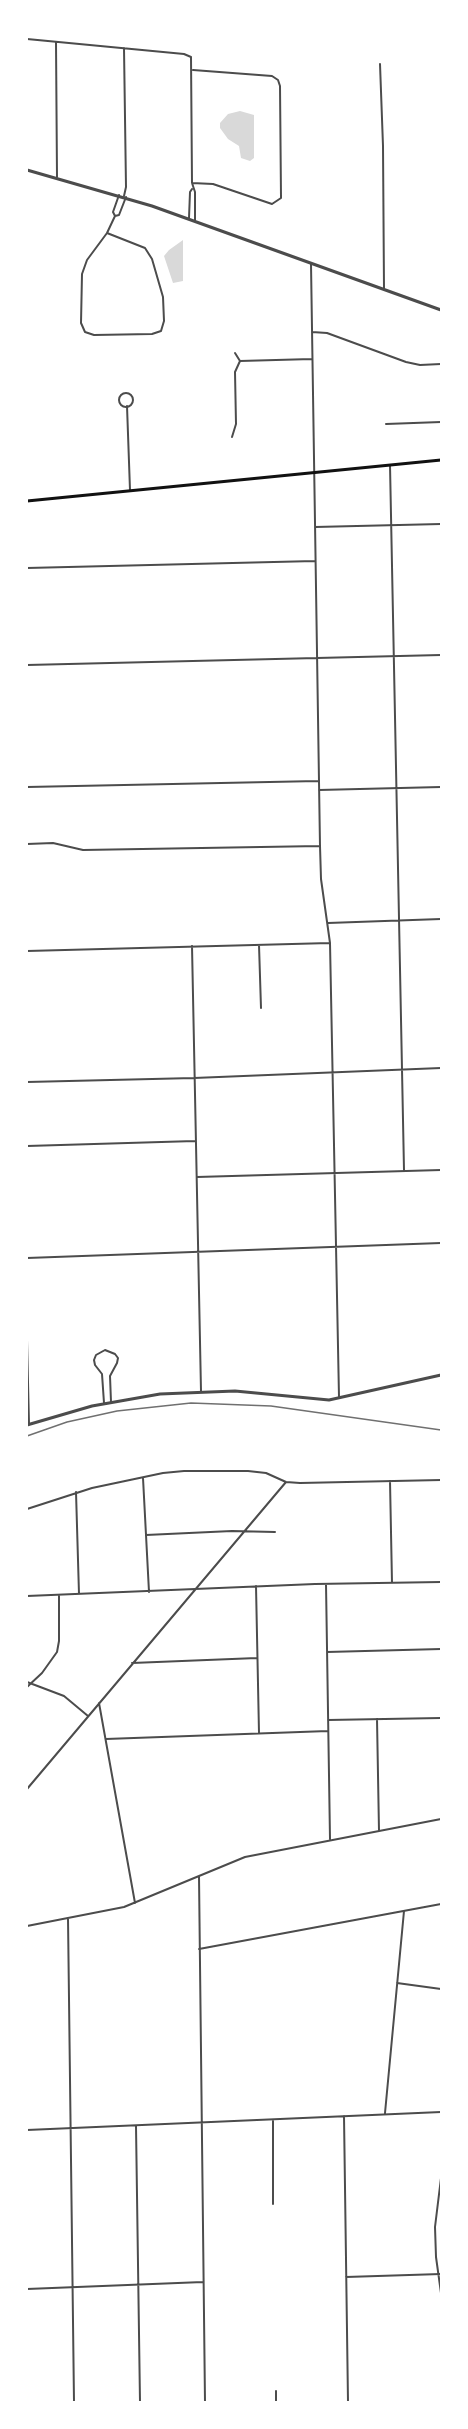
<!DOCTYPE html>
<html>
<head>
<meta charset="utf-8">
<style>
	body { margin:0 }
	#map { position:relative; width:468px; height:2429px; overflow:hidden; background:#fff; font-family:Manrope,sans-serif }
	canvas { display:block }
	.frame { position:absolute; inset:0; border:28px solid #fff; pointer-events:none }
</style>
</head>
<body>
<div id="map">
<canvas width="468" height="2429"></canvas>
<div class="frame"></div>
</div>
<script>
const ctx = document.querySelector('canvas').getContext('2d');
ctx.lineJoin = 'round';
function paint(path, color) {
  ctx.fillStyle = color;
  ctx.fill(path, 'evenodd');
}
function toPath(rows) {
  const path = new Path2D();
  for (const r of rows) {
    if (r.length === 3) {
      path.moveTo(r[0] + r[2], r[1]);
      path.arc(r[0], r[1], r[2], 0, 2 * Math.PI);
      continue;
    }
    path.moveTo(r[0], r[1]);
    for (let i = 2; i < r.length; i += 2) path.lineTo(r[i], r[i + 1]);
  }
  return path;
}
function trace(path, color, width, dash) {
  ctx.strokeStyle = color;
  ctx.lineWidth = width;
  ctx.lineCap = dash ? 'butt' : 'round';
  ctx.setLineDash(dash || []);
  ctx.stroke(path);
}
const water = toPath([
	[240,111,254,115,254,158,250,161,241,158,239,146,228,139,220,128,220,123,228,114],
	[183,240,183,281,173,283,164,256,169,250]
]);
const minor = toPath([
	[27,39,184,54,191,57,192,183,195,192,195,220],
	[56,42,57,177],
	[380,64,383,146,384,289],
	[192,183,213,184,272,204,281,198,280,86,278,80,272,76,193,70],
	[124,196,126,187,124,48],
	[115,216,113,212,119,195],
	[189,218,190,192,192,189],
	[107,233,145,248,152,259,163,297,164,321,161,331,152,334,94,335,85,332,81,323,82,274,87,260,107,233],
	[107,233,115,216,119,215,126,197],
	[311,264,320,846,321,879,330,943,339,1397],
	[312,332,327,333,406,362,420,365,441,364],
	[235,353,240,361],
	[126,400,7],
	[127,406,130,490],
	[386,424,441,422],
	[232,437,236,424,235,372,240,361,312,359],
	[390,465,404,1170],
	[315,527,441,524],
	[27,568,315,561],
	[27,665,441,655],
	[27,787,318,781],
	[319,790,441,787],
	[27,844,53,843,83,850,320,846],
	[328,923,441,919],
	[259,945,261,1008],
	[192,946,201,1391],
	[27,951,330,943],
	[27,1082,194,1078,441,1068],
	[27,1146,195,1141],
	[197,1177,441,1170],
	[27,1258,441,1243],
	[27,1340,29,1424],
	[104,1403,102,1374,95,1365,94,1360,96,1355,105,1350,115,1354,118,1358,117,1363,110,1376,111,1402],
	[143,1478,149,1592],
	[390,1481,392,1583],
	[76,1492,79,1594],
	[27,1509,92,1488,163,1473,184,1471,248,1471,266,1473,286,1482,300,1483,441,1480],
	[146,1535,232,1531,275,1532],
	[326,1584,330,1839],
	[256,1586,259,1733],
	[27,1596,315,1584,441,1582],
	[327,1652,441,1649],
	[132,1663,257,1658],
	[27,1682,64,1696,88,1716],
	[27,1687,42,1673,57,1652,59,1641,59,1595],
	[99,1703,135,1903],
	[377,1719,379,1831],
	[328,1720,441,1718],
	[106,1739,328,1731],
	[27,1789,286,1482],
	[199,1876,205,2402],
	[68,1918,74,2402],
	[27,1926,124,1907,245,1857,441,1819],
	[199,1949,441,1904],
	[397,1983,441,1989],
	[385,2113,404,1911],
	[344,2116,348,2402],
	[273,2120,273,2204],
	[136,2126,140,2402],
	[27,2130,441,2112],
	[441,2178,435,2227,436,2257,441,2293],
	[346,2277,441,2274],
	[27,2289,203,2282],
	[276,2391,276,2402],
	[441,2402,441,2400]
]);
const tertiary = toPath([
	[27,170,152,206,441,310],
	[27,1425,92,1406,160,1394,235,1391,329,1400,441,1375]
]);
const secondary = toPath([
	[27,501,441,460]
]);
const rail = toPath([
	[27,1436,67,1422,117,1411,191,1403,271,1406,441,1430]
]);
paint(water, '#d9d9d9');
trace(minor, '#4c4c4c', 2);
trace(tertiary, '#4c4c4c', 3);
trace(secondary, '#111', 3);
trace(rail, '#707070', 1.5);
</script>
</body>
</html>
